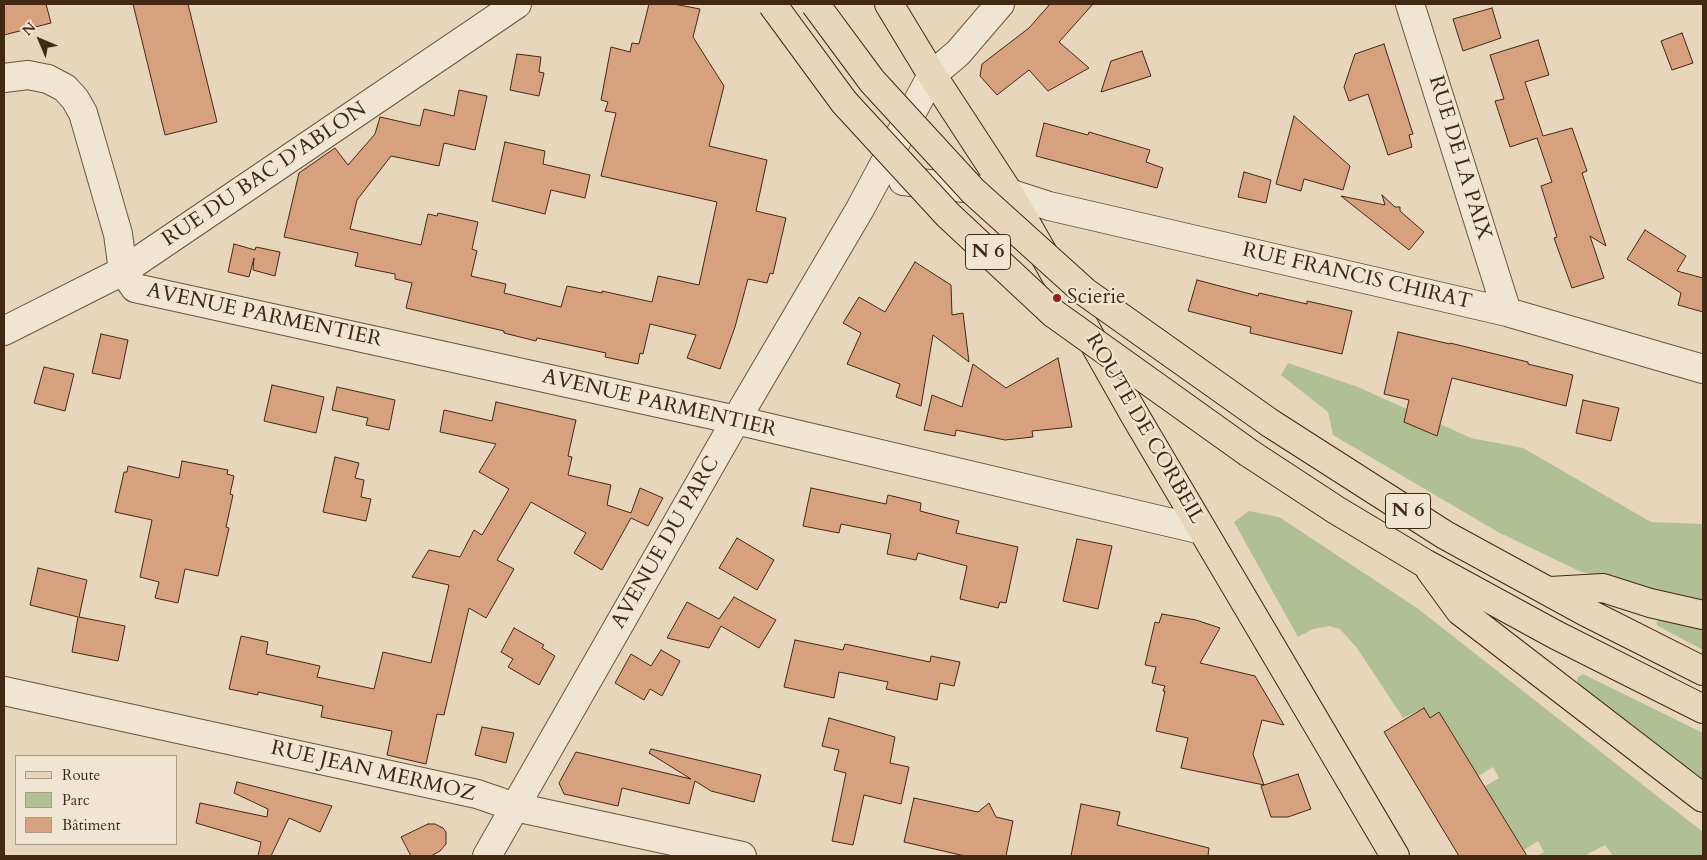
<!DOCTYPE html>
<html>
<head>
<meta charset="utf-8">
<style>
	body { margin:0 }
	#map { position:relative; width:1707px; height:860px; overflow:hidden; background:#e8d6bc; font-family:Cardo,serif }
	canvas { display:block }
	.frame { position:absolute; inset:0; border:5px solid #412914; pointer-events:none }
	.legend { position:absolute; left:15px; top:755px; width:162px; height:90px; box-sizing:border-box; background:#f0e4d3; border:1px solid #aa9987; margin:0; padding:6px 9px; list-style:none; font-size:15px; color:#412914 }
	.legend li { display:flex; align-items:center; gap:10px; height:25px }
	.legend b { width:25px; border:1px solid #aa9987 }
	.north { position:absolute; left:15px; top:15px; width:50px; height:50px; -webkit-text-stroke:4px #f0e4d3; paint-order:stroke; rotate:315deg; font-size:14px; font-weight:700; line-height:20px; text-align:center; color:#412914 }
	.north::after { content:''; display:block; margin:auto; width:18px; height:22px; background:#412914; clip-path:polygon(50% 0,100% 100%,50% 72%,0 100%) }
</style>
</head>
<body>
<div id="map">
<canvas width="1707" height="860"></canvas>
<div class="frame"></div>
<ul class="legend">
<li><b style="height:6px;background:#e8d6bc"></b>Route</li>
<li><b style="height:14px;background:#b1bf94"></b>Parc</li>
<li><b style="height:14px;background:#d7a180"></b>Bâtiment</li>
</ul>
<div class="north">N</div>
</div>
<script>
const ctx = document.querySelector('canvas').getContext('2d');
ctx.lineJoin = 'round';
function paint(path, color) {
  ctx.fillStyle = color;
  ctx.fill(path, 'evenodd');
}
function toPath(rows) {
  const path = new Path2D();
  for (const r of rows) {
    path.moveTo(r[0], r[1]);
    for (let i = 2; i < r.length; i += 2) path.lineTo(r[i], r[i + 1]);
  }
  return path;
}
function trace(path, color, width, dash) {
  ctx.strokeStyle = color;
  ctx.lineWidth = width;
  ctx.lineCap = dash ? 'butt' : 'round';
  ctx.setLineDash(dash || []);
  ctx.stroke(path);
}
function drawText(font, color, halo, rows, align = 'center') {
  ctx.font = font + ' Cardo,serif';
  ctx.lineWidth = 4.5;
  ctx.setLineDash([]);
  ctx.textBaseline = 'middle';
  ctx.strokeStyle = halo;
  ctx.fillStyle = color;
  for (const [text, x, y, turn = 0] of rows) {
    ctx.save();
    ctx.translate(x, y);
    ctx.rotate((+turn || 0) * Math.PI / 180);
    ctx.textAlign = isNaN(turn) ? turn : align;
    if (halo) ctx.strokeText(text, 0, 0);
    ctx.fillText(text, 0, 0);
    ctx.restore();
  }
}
const green = toPath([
	[1288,363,1358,387,1471,438,1523,448,1651,522,1703,524,1703,604,1579,571,1498,532,1333,435,1328,412,1281,375],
	[1249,511,1279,517,1417,608,1703,832,1703,856,1613,856,1605,845,1584,856,1537,856,1544,852,1538,841,1524,850,1484,787,1499,778,1493,767,1478,776,1439,712,1430,718,1424,708,1403,718,1357,648,1340,629,1329,626,1313,629,1298,637,1234,522],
	[1659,618,1703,627,1703,650,1658,626,1656,623],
	[1583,674,1703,733,1703,781,1582,687,1577,681,1578,677]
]);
const building = toPath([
	[4,4,46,4,51,23,4,35,4,4],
	[133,4,188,4,217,122,165,135,133,4],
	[649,4,674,4,700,9,693,37,724,86,709,146,767,160,756,211,786,218,773,274,770,273,767,283,748,279,735,327,720,369,687,358,696,335,650,324,643,354,640,353,638,364,605,357,606,353,537,338,536,341,504,333,504,331,406,308,412,283,395,279,395,274,355,266,358,253,284,237,299,173,335,148,348,165,375,134,380,117,420,126,424,109,454,116,459,90,487,96,475,150,444,143,439,166,391,156,357,200,350,229,421,245,428,214,437,216,438,213,478,222,472,249,477,251,471,276,506,284,504,293,561,307,567,286,602,293,602,291,652,302,658,276,699,285,717,202,601,176,616,113,605,111,608,102,601,100,611,47,630,52,632,43,639,44,649,4],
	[1050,4,1093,4,1059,42,1089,68,1048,91,1029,70,997,95,980,76,982,64,1029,28,1050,4],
	[1492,8,1501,38,1463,51,1453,19,1492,8],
	[1682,33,1693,63,1672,70,1661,41,1682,33],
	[1538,40,1549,75,1525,82,1543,136,1572,128,1587,171,1582,173,1606,246,1590,236,1604,278,1572,288,1554,238,1557,237,1541,186,1552,182,1537,138,1510,147,1495,101,1504,99,1490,55,1538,40],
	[1384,44,1413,134,1409,135,1412,147,1388,155,1368,94,1349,101,1344,87,1355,54,1384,44],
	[1142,51,1151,76,1101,92,1111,61,1142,51],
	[517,54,541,57,539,72,544,73,539,96,510,90,517,54],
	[1294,116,1350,166,1343,190,1304,179,1301,191,1276,184,1294,116],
	[1044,123,1088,135,1089,132,1150,150,1146,162,1163,168,1157,188,1036,156,1044,123],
	[505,142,545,151,543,164,590,175,585,198,551,190,545,214,492,201,505,142],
	[1244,172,1271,180,1266,203,1238,197,1244,172],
	[1382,195,1395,207,1400,207,1400,211,1424,232,1409,250,1341,196,1385,205,1382,195],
	[1645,230,1686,256,1677,271,1703,278,1703,312,1678,305,1681,293,1627,259,1645,230],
	[234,244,255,250,256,247,280,252,275,276,253,270,254,258,249,277,228,272,234,244],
	[915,262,951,285,952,315,963,313,969,362,933,335,921,406,896,397,900,384,847,364,861,333,843,323,859,297,885,312,915,262],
	[1197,280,1258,296,1259,293,1307,304,1307,301,1352,311,1342,354,1250,333,1251,327,1188,311,1197,280],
	[1398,332,1450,344,1450,343,1528,362,1528,364,1573,375,1566,406,1452,378,1437,436,1404,422,1409,400,1384,394,1398,332],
	[101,334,128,340,120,379,92,373,101,334],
	[1058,358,1072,427,1032,431,1033,437,1005,440,956,430,955,436,924,430,932,395,962,407,973,364,1006,388,1058,358],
	[44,367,74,374,65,411,34,403,44,367],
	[272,385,324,397,316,433,264,421,272,385],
	[337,387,395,400,389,430,366,425,368,418,332,410,337,387],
	[1583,400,1619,408,1611,441,1576,433,1583,400],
	[496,402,576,420,568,456,572,457,568,475,611,485,607,505,631,513,640,488,663,498,648,526,631,518,602,570,574,553,586,533,531,502,497,560,514,569,486,618,469,608,444,715,437,714,426,764,387,755,392,731,321,717,323,706,258,692,258,695,229,689,241,636,268,642,266,654,320,666,317,677,374,689,383,652,431,663,449,585,412,577,429,550,460,557,474,530,482,535,509,489,479,472,496,444,440,432,444,410,492,421,496,402],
	[335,457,359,463,355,478,364,480,361,497,371,499,366,521,323,512,335,457],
	[182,461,228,470,227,474,234,476,230,494,233,495,226,527,229,528,218,576,185,569,178,603,155,598,159,582,140,577,152,520,115,512,124,472,127,472,128,466,179,478,182,461],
	[811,488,886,504,888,495,921,503,920,511,959,521,956,533,1018,547,1006,603,1000,602,998,608,960,599,967,566,918,553,916,560,887,554,891,534,841,524,839,533,803,526,811,488],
	[737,538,774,560,757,590,719,568,737,538],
	[1077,539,1112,546,1098,609,1063,601,1077,539],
	[38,568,87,580,79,617,125,626,118,661,72,652,78,617,30,605,38,568],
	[734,597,776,620,759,648,721,626,709,648,667,638,687,602,719,619,734,597],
	[1162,614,1196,620,1220,628,1200,663,1255,676,1284,725,1262,720,1253,754,1264,785,1181,768,1188,738,1156,731,1165,691,1163,691,1165,686,1152,683,1156,667,1145,665,1155,622,1159,623,1162,614],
	[514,628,544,645,542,648,555,656,539,685,508,667,513,659,501,652,514,628],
	[795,640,843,650,845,644,930,662,931,656,960,662,954,686,940,683,937,700,886,689,888,682,839,672,834,698,784,687,795,640],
	[661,650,680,661,662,696,650,689,644,700,615,683,631,654,651,666,661,650],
	[1424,708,1430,718,1439,712,1527,856,1459,856,1384,732,1424,708],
	[829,718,895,737,890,763,909,767,901,804,864,795,853,845,832,841,846,773,834,770,839,750,822,746,829,718],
	[482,727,514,733,506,763,475,755,482,727],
	[651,749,761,775,754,802,711,791,695,781,689,804,622,788,618,806,564,794,559,783,576,752,691,779,649,753,651,749],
	[1298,774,1311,809,1288,817,1271,817,1261,786,1298,774],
	[237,782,300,798,332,806,320,832,289,818,271,856,258,856,261,842,196,823,200,803,267,817,268,809,234,793,237,782],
	[914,798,978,812,989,803,996,817,1013,821,1006,856,965,856,904,842,914,798],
	[1081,804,1120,812,1117,825,1209,848,1208,856,1071,856,1081,804],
	[428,824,435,824,443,828,446,832,446,844,440,851,431,856,411,856,401,837,428,824]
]);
const minor = toPath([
	[1410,4,1507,312],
	[4,78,28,75,48,79,65,88,75,99,83,113,118,234,123,271,135,288,736,420,1202,530],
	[903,181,1009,193,1049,206,1507,312,1703,369],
	[4,331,123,271,517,4],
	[4,691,477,794,515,807,742,856],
	[487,856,736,420,860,209,932,75,958,53,1000,4]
]);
const major = toPath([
	[889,4,932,75,1009,193,1134,414,1395,856],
	[1270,423,1445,535,1586,612,1703,671],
	[1249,453,1336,510,1426,564,1556,635,1703,709],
	[1430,570,1460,611,1703,798],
	[1550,591,1603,588,1650,603,1703,615]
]);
const majorBridge = toPath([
	[772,4,844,102,948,215,1053,313,1249,453],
	[815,4,872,81,973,191,1085,292,1270,423]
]);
const markers = [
	[1057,298,5,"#8f2418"]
];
const shields = [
	[988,252,45],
	[1408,511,45]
];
const shieldNames = [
	["N 6",988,252],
	["N 6",1408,511]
];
const streetNames = [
	["RUE DE LA PAIX",1459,158,73],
	["RUE DU BAC D'ABLON",265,175,-34],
	["RUE FRANCIS CHIRAT",1357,277,13],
	["AVENUE PARMENTIER",264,316,12],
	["AVENUE PARMENTIER",659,404,13],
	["ROUTE DE CORBEIL",1144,429,60],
	["AVENUE DU PARC",666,543,-60],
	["RUE JEAN MERMOZ",373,772,13]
];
const poiNames = [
	["Scierie",1067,298]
];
paint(green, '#b1bf94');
paint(building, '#d7a180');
trace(building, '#412914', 1);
trace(minor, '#6b543e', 30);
trace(major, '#412914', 30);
trace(minor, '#f0e4d3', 28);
trace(major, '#e8d6bc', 28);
trace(majorBridge, '#412914', 30, []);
trace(majorBridge, '#e8d6bc', 28);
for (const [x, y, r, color] of markers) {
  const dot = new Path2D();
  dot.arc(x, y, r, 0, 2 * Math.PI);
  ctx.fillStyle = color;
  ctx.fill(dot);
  trace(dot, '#f0e4d3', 2);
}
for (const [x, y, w] of shields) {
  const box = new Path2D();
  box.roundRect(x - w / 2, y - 17.5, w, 35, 4);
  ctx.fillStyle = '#f0e4d3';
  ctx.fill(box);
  trace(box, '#412914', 1);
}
drawText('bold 20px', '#412914', null, shieldNames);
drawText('21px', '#412914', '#f0e4d3', streetNames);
drawText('21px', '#412914', '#f0e4d3', poiNames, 'left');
</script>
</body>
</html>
